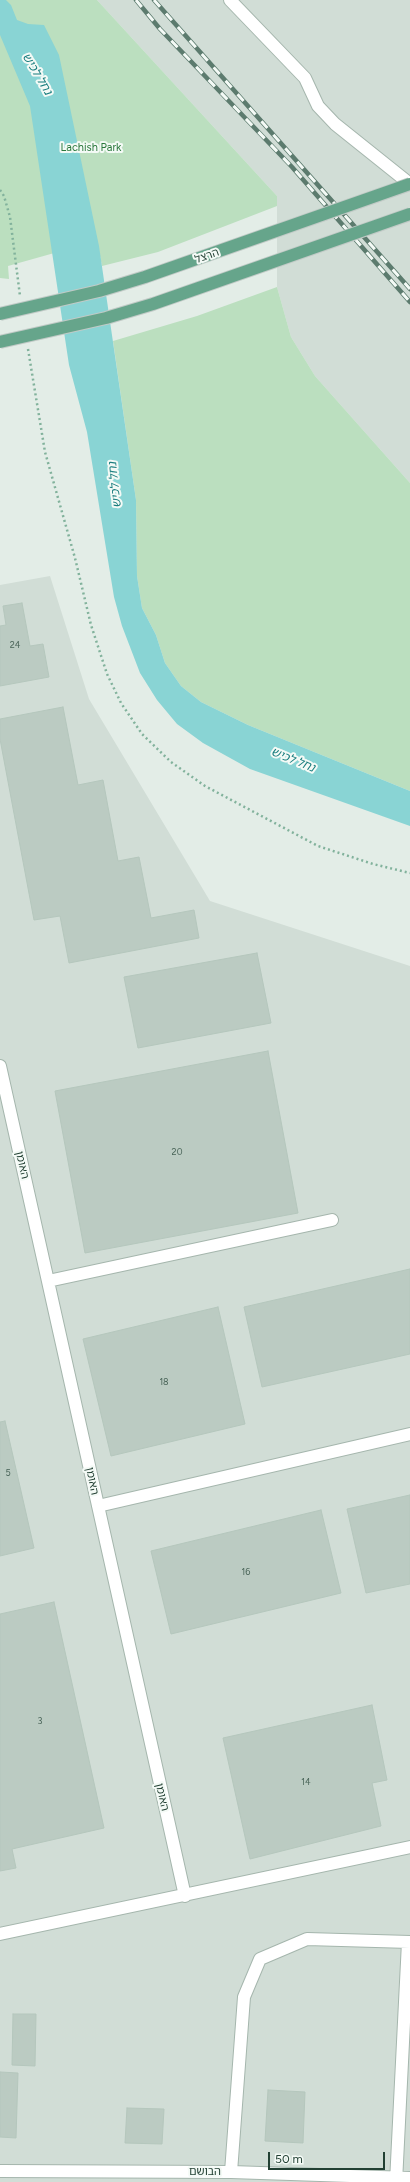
<!DOCTYPE html>
<html>
<head>
<meta charset="utf-8">
<style>
	body { margin:0 }
	#map { position:relative; width:410px; height:2182px; overflow:hidden; background:#e3ede7; font-family:Figtree,sans-serif }
	canvas { display:block }
	.scale { position:absolute; left:268px; top:2152px; width:117px; height:18px; box-sizing:border-box; border:2px solid #224033; border-top:0; padding-left:5px; font-size:12px; line-height:14px; white-space:nowrap; color:#224033; -webkit-text-stroke:3px #f4faf6; paint-order:stroke }
</style>
</head>
<body>
<div id="map">
<canvas width="410" height="2182"></canvas>
<div class="scale">50 m</div>
</div>
<script>
const ctx = document.querySelector('canvas').getContext('2d');
ctx.lineJoin = 'round';
function paint(path, color) {
  ctx.fillStyle = color;
  ctx.fill(path, 'evenodd');
}
function toPath(rows) {
  const path = new Path2D();
  for (const r of rows) {
    path.moveTo(r[0], r[1]);
    for (let i = 2; i < r.length; i += 2) path.lineTo(r[i], r[i + 1]);
  }
  return path;
}
function trace(path, color, width, dash) {
  ctx.strokeStyle = color;
  ctx.lineWidth = width;
  ctx.lineCap = dash ? 'butt' : 'round';
  ctx.setLineDash(dash || []);
  ctx.stroke(path);
}
function drawText(font, color, halo, rows, align = 'center') {
  ctx.font = font + ' Figtree,"Noto Sans Hebrew",sans-serif';
  ctx.lineWidth = 4;
  ctx.setLineDash([]);
  ctx.textBaseline = 'middle';
  ctx.strokeStyle = halo;
  ctx.fillStyle = color;
  for (const [text, x, y, turn = 0] of rows) {
    ctx.save();
    ctx.translate(x, y);
    ctx.rotate((+turn || 0) * Math.PI / 180);
    ctx.textAlign = isNaN(turn) ? turn : align;
    if (halo) ctx.strokeText(text, 0, 0);
    ctx.fillText(text, 0, 0);
    ctx.restore();
  }
}
const built = toPath([
	[97,0,410,0,410,483,315,376,291,337,277,287,277,196],
	[50,576,89,699,210,901,410,966,410,2182,0,2182,0,585]
]);
const green = toPath([
	[0,0,97,0,277,196,277,206,158,252,102,266,97,241,8,266,9,279,0,278],
	[277,287,291,337,315,376,410,483,410,791,248,725,201,702,181,686,165,663,156,635,142,608,137,576,136,500,113,341,197,316]
]);
const water = toPath([
	[0,0,6,0,11,5,17,20,28,24,44,25,59,55,99,246,136,500,137,576,142,608,156,635,165,663,181,686,201,702,248,725,410,791,410,826,250,769,203,743,177,724,157,700,140,673,122,626,114,597,87,432,69,365,30,106,0,35]
]);
const building = toPath([
	[22,603,30,646,43,644,49,677,0,686,0,626,6,625,3,606,22,603],
	[63,707,78,785,103,780,118,861,139,857,151,918,194,910,199,938,69,963,60,916,34,920,0,739,0,719,63,707],
	[257,953,271,1023,138,1048,124,977,257,953],
	[268,1051,298,1213,85,1253,55,1091,268,1051],
	[410,1269,410,1354,262,1387,244,1307,410,1269],
	[218,1307,245,1424,111,1456,83,1339,218,1307],
	[5,1421,34,1548,0,1556,0,1422,5,1421],
	[410,1495,410,1584,366,1593,347,1509,410,1495],
	[321,1510,341,1593,171,1634,151,1551,321,1510],
	[54,1602,104,1828,12,1849,16,1868,0,1871,0,1614,54,1602],
	[372,1705,387,1780,372,1783,381,1826,250,1859,223,1738,372,1705],
	[13,2014,36,2014,35,2066,12,2065,13,2014],
	[0,2072,18,2073,16,2138,0,2137,0,2072],
	[268,2090,305,2092,303,2143,265,2141,268,2090],
	[127,2108,164,2109,162,2144,125,2143,127,2108]
]);
const path = toPath([
	[0,190,4,196,10,217,20,296],
	[28,349,45,452,75,558,91,625,107,674,121,703,142,734,171,762,205,786,318,846,373,864,410,873]
]);
const minor = toPath([
	[230,0,305,78,318,106,335,124,410,184],
	[0,1066,185,1896],
	[48,1281,332,1220],
	[98,1506,410,1434],
	[0,1934,410,1847],
	[0,2171,231,2172,410,2178],
	[231,2172,244,1997,260,1959,307,1939,410,1942],
	[396,2182,408,1942]
]);
const rail = toPath([
	[136,0,160,29,292,167,410,302],
	[154,0,410,289]
]);
const majorBridge = toPath([
	[0,314,99,291,145,277,410,184],
	[0,342,106,318,153,304,410,214]
]);
const numberNames = [
	["24",15,645],
	["20",177,1152],
	["18",164,1382],
	["5",8,1473],
	["16",246,1572],
	["3",40,1721],
	["14",306,1782]
];
const parkNames = [
	["Lachish Park",91,148]
];
const streetNames = [
	["הרצל",207,256,-20],
	["האומן",22,1165,77],
	["האומן",92,1481,78],
	["האומן",162,1797,77],
	["הבושם",205,2172]
];
const waterNames = [
	["נחל לכיש",37,74,59],
	["נחל לכיש",115,485,-96],
	["נחל לכיש",293,760,22]
];
paint(built, '#d1ddd6');
paint(green, '#bbdfbf');
paint(water, '#89d4d4');
paint(building, '#bbcbc2');
trace(building, '#b5c7bd', 1);
trace(minor, '#a5b6ad', 14);
trace(path, '#82b29c', 2.5, [2, 3]);
trace(minor, '#fff', 12);
trace(rail, '#5c7b6e', 4.5);
trace(rail, '#f4faf6', 3, [9]);
trace(majorBridge, '#c1cac6', 14, []);
trace(majorBridge, '#66a58b', 12);
drawText('9px', '#486357', null, numberNames);
drawText('11px', '#2a783c', '#f4faf6', parkNames);
drawText('11px', '#224033', '#f4faf6', streetNames);
drawText('italic 12px', '#197d7e', '#f4faf6', waterNames);
</script>
</body>
</html>
